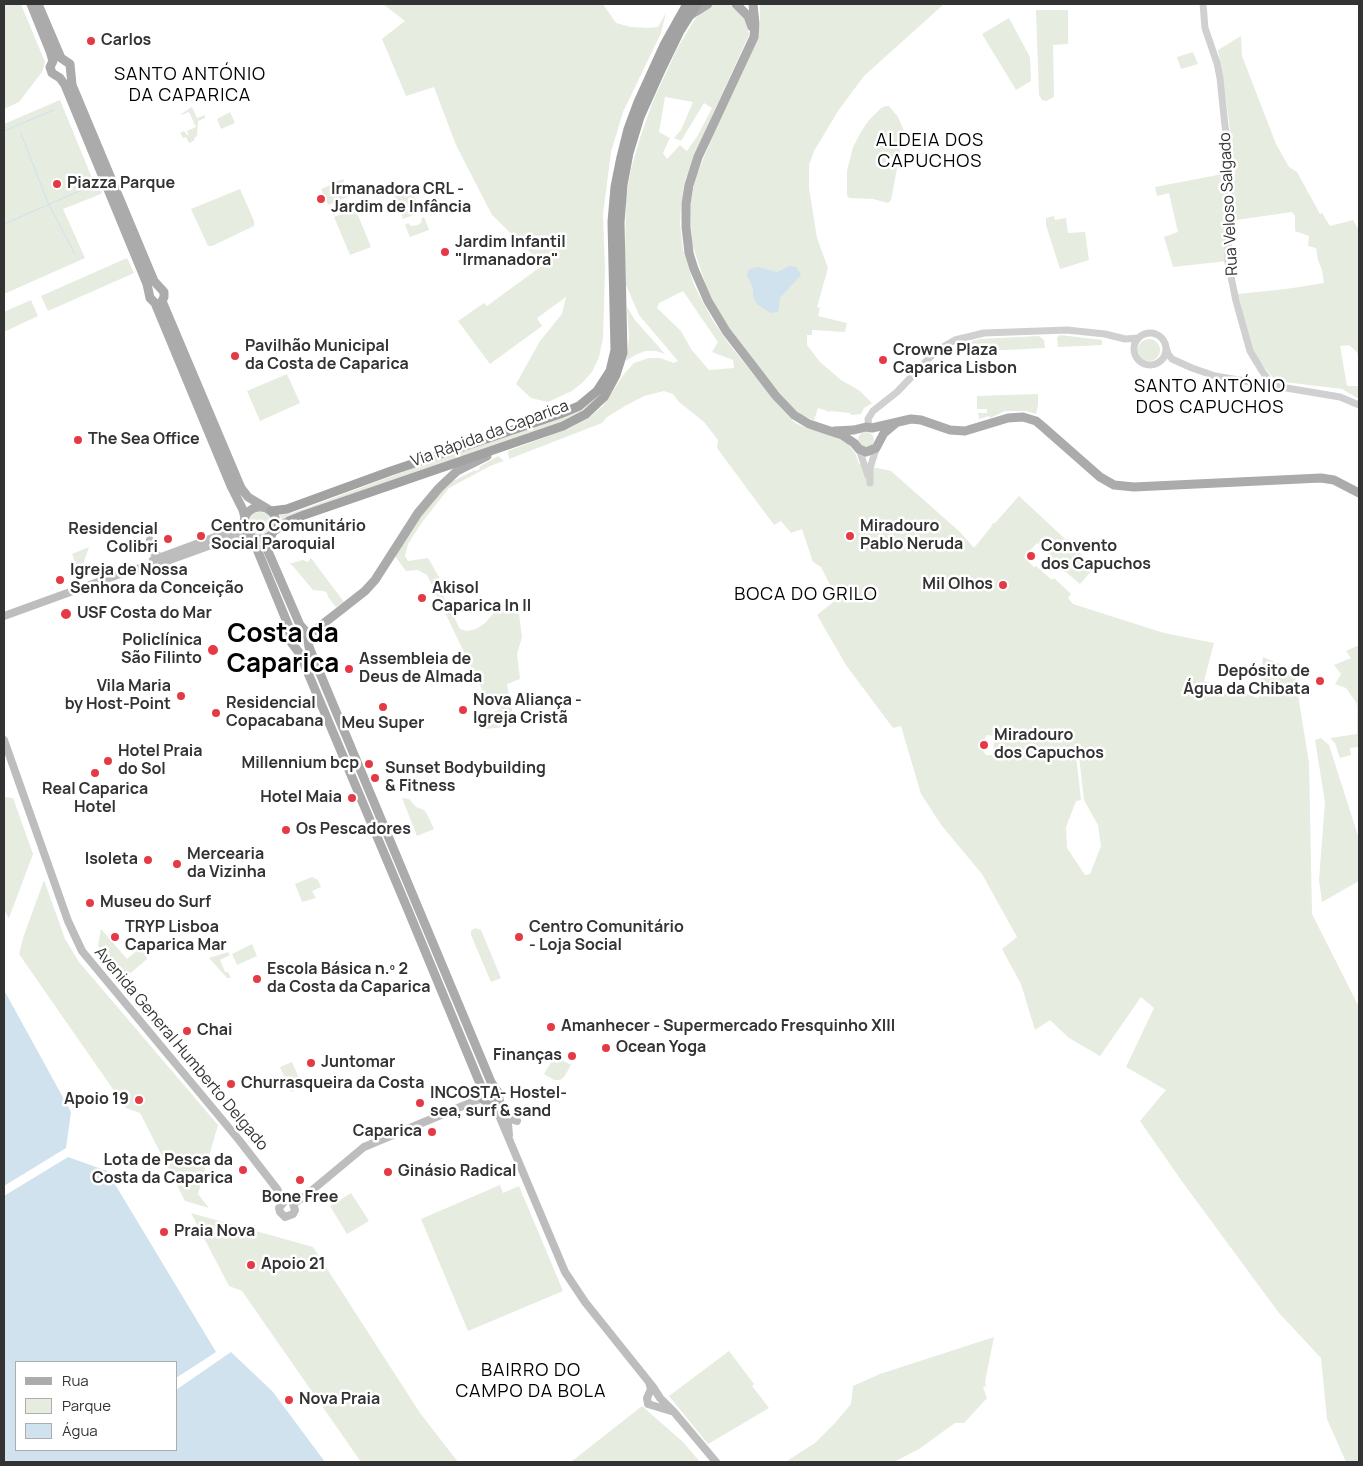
<!DOCTYPE html>
<html>
<head>
<meta charset="utf-8">
<style>
	body { margin:0 }
	#map { position:relative; width:1363px; height:1466px; overflow:hidden; background:#fff; font-family:Manrope,sans-serif }
	canvas { display:block }
	.frame { position:absolute; inset:0; border:5px solid #333; pointer-events:none }
	.legend { position:absolute; left:15px; top:1361px; width:162px; height:90px; box-sizing:border-box; background:#fff; border:1px solid #adadad; margin:0; padding:6px 9px; list-style:none; font-size:15px; color:#333 }
	.legend li { display:flex; align-items:center; gap:10px; height:25px }
	.legend b { width:25px; border:1px solid #adadad }
</style>
</head>
<body>
<div id="map">
<canvas width="1363" height="1466"></canvas>
<div class="frame"></div>
<ul class="legend">
<li><b style="height:6px;background:#ababab"></b>Rua</li>
<li><b style="height:14px;background:#e6ecdf"></b>Parque</li>
<li><b style="height:14px;background:#cfe2ee"></b>Água</li>
</ul>
</div>
<script>
const ctx = document.querySelector('canvas').getContext('2d');
ctx.lineJoin = 'round';
function paint(path, color) {
  ctx.fillStyle = color;
  ctx.fill(path, 'evenodd');
}
function toPath(rows) {
  const path = new Path2D();
  for (const r of rows) {
    if (r.length === 3) {
      path.moveTo(r[0] + r[2], r[1]);
      path.arc(r[0], r[1], r[2], 0, 2 * Math.PI);
      continue;
    }
    path.moveTo(r[0], r[1]);
    for (let i = 2; i < r.length; i += 2) path.lineTo(r[i], r[i + 1]);
  }
  return path;
}
function trace(path, color, width, dash) {
  ctx.strokeStyle = color;
  ctx.lineWidth = width;
  ctx.lineCap = dash ? 'butt' : 'round';
  ctx.setLineDash(dash || []);
  ctx.stroke(path);
}
function drawText(font, color, halo, rows, align = 'center') {
  ctx.font = font + ' Manrope,sans-serif';
  ctx.lineWidth = 5;
  ctx.setLineDash([]);
  ctx.textBaseline = 'middle';
  ctx.strokeStyle = halo;
  ctx.fillStyle = color;
  for (const [text, x, y, turn = 0] of rows) {
    ctx.save();
    ctx.translate(x, y);
    ctx.rotate((+turn || 0) * Math.PI / 180);
    ctx.textAlign = isNaN(turn) ? turn : align;
    if (halo) ctx.strokeText(text, 0, 0);
    ctx.fillText(text, 0, 0);
    ctx.restore();
  }
}
const green = toPath([
	[4,4,21,4,45,62,42,72,19,102,4,109],
	[383,4,603,4,616,23,631,27,648,28,658,27,666,13,661,33,623,112,611,152,603,214,605,270,603,338,599,357,592,372,582,383,572,391,548,402,531,398,516,384,540,341,562,314,566,297,537,318,542,326,490,364,458,321,484,303,487,306,543,265,492,215,456,145,434,87,406,96,382,39,405,21],
	[726,4,735,7,747,21,749,35,710,120,685,180,681,206,680,224,683,250,694,285,713,321,729,344,778,405,795,423,809,429,834,436,848,444,855,453,859,464,891,471,960,532,974,548,991,527,993,523,995,523,1019,496,1093,565,1094,568,1080,584,1060,567,1057,569,1045,558,1049,554,1037,543,1024,557,1034,567,1036,566,1052,580,1054,578,1071,594,1068,598,1073,604,1164,633,1214,643,1204,681,1259,698,1263,657,1294,670,1309,763,1312,914,1359,1007,1359,1462,1346,1462,1327,1419,1321,1358,1279,1313,1181,1180,1140,1121,1166,1090,1126,1067,1154,1008,1141,997,1100,1056,1069,1038,1050,1020,1035,1030,1021,984,1002,949,1017,937,982,874,942,826,921,794,901,726,893,728,846,665,817,615,837,599,821,567,813,562,802,529,791,533,781,521,774,525,717,448,718,440,704,422,679,402,673,394,664,391,644,396,625,406,607,417,602,423,509,459,508,451,570,428,591,416,603,406,624,374,634,363,649,358,660,358,674,363,678,361,639,315,626,285,625,255,626,198,631,169,640,138,653,101,678,47,695,19,703,11,714,5],
	[665,97,693,102,681,130,674,138,681,141,704,103,712,108,698,135,687,151,680,145,667,159,663,153,670,138,659,132],
	[683,291,718,342,712,352,733,360,734,368,709,370,691,349,681,331,657,308,659,303],
	[987,735,994,736,993,755,986,755,982,749,982,742],
	[1076,756,1079,756,1084,800,1098,825,1101,846,1090,874,1085,875,1067,848,1066,827,1076,801,1081,800],
	[760,4,944,4,864,76,838,111,814,151,809,165,809,188,817,238,828,268,817,307,820,308,818,316,847,323,845,332,812,330,812,335,807,335,807,345,820,362,841,380,860,391,872,403,864,408,861,414,851,415,850,413,831,411,830,412,818,408,814,420,820,423,802,415,793,409,755,363,722,318,708,291,692,244,690,207,695,179,727,101,756,41,760,26],
	[1036,10,1068,10,1068,44,1053,45,1054,97,1046,101,1042,100,1039,95],
	[1009,18,1030,57,1031,81,1016,90,982,34],
	[1241,36,1242,56,1276,144,1289,167,1297,172,1320,214,1322,213,1330,226,1353,220,1359,230,1359,360,1357,352,1349,345,1340,346,1347,386,1359,386,1359,399,1342,389,1276,381,1256,358,1248,337,1238,294,1286,289,1324,283,1322,270,1318,260,1316,248,1308,246,1309,236,1295,231,1295,216,1292,212,1236,220,1231,223,1235,167,1223,77,1218,50],
	[1193,52,1198,64,1181,69,1177,57],
	[60,100,94,183,96,186,100,187,102,192,101,194,63,209,85,258,4,294,4,124],
	[886,106,889,106,898,117,904,131,891,200,888,203,873,199,849,198,847,195,847,171,853,147,861,132,869,120,881,108],
	[192,107,197,118,205,115,205,118,198,121,197,136,194,138,195,140,189,143,186,137,183,138,180,133,184,131,187,135,189,135,178,115,187,131,196,127,189,112,181,115,181,114],
	[230,112,235,123,221,129,217,119],
	[1228,173,1225,233,1227,261,1173,267,1164,237,1178,232,1169,193,1157,196,1155,187],
	[343,179,350,196,328,205,321,189],
	[410,186,421,212,403,219,393,193],
	[240,189,254,221,254,226,212,246,208,246,191,209],
	[355,208,371,247,350,255,334,217],
	[1054,216,1055,220,1066,218,1068,233,1085,232,1089,260,1060,269,1046,225,1046,218],
	[424,217,429,230,410,237,405,225,408,223,411,226,418,225,422,222,421,219],
	[127,258,134,273,48,311,41,296],
	[31,300,38,316,4,332,4,312],
	[627,307,635,320,665,354,656,351,645,351,635,355,626,361,629,338],
	[1060,335,1102,340,1102,345,1058,347,1057,338],
	[1039,336,1044,340,1045,348,964,352,961,344,980,339],
	[1149,350,11],
	[287,374,300,403,260,421,247,391],
	[604,388,602,394,589,408,570,420,282,522,280,515,292,513,312,506,403,472,569,415,591,402],
	[1038,394,1038,405,1036,414,1026,411,1005,411,990,418,989,416,979,419,978,413,987,413,987,409,977,409,977,396],
	[866,440,8],
	[498,456,504,461,490,466,449,488,423,521,408,544,405,556,408,561,428,558,439,577,443,595,460,629,467,631,476,629,485,623,499,607,519,614,522,637,517,654,520,679,507,684,515,726,485,729,491,713,501,709,497,698,488,702,427,575,418,570,406,571,395,556,427,505,451,482,475,470,476,471,480,469,479,467],
	[260,523,11],
	[89,547,81,570,78,570,72,554],
	[311,558,344,602,336,607,328,597,327,593,324,591,313,590,292,565,289,564,303,560,308,562],
	[1359,645,1359,747,1350,748,1351,755,1340,758,1335,743,1330,738,1357,734,1357,707,1356,702,1346,688,1335,684,1341,674,1334,665,1351,658,1346,651],
	[1321,738,1329,745,1359,839,1359,881,1322,902,1319,880,1325,802,1315,740],
	[4,797,13,798,33,854,9,918,4,910],
	[402,798,409,799,416,807,424,810,427,814,434,829,417,836],
	[312,877,318,880,321,887,312,891,316,898,302,902,295,884],
	[44,880,65,939,79,962,218,1125,198,1194,209,1208,185,1201,140,1113,126,1108,19,954,23,938],
	[475,928,481,930,501,978,491,982,471,935,471,931],
	[101,929,127,959,140,948,147,957,147,959,127,976,121,975,98,946],
	[252,944,257,956,237,965,232,954],
	[228,952,230,955,220,960,225,972,228,972,231,978,227,978,209,958],
	[555,1056,571,1065,564,1077,560,1080,554,1080,544,1074],
	[292,1062,303,1087,291,1092,280,1067],
	[500,1185,503,1193,519,1186,563,1291,468,1331,421,1219],
	[351,1193,369,1221,347,1234,330,1206],
	[191,1213,313,1247,420,1413,458,1462,361,1462,242,1291,229,1286],
	[994,1337,985,1382,986,1386,983,1387,987,1398,964,1423,955,1423,919,1449,894,1462,787,1462,790,1459,815,1443,835,1423,851,1404,853,1386,880,1374],
	[729,1351,754,1384,752,1386,769,1408,708,1444,669,1396],
	[642,1406,683,1442,700,1462,571,1462]
]);
const water = toPath([
	[789,266,796,267,801,275,780,298,778,312,772,313,769,312,757,304,753,297,753,288,747,275,748,271,752,268,758,267,777,272],
	[4,990,71,1112,66,1148,4,1186],
	[68,1157,107,1171,216,1352,176,1378,176,1362,16,1362,16,1450,176,1450,176,1390,231,1352,273,1392,325,1462,4,1462,4,1196]
]);
const stream = toPath([
	[4,131,54,110],
	[21,134,49,205,75,254],
	[4,224,91,186]
]);
const tertiary = toPath([
	[1203,4,1205,28,1217,63,1220,78,1225,126,1230,156,1228,262,1236,301,1250,351,1262,371,1271,383,1278,387],
	[1150,349,16],
	[1166,347,1168,354,1172,359,1192,368,1215,376,1340,397,1359,405],
	[869,428,868,419,873,411,897,392,936,351,955,340,984,333,1067,330,1105,334,1125,339,1138,338],
	[859,449,868,476],
	[870,483,870,468,877,446]
]);
const secondary = toPath([
	[150,540,154,553,163,559],
	[153,560,234,530,244,522],
	[4,616,131,570,156,565,236,536,249,535],
	[4,740,68,921,82,951,239,1140,277,1189,284,1202],
	[499,1094,500,1101,508,1124,509,1135],
	[486,1102,496,1109,498,1113,565,1272,585,1302,653,1387,660,1398,674,1412,716,1462],
	[505,1115,510,1119,517,1121],
	[284,1202,279,1208,280,1212,285,1217,293,1214,295,1210,293,1204],
	[293,1204,304,1197,364,1147,482,1098],
	[649,1382,651,1389,647,1398,648,1404,671,1411]
]);
const primary = toPath([
	[31,4,50,51,53,61,50,67,52,73,60,78,65,85,147,284,150,298,155,303,231,486,243,510,245,518],
	[38,4,61,58,70,64,72,85,154,281,164,292,164,297,162,301],
	[736,4,748,16,752,27],
	[753,4,755,24,754,37,698,157,689,185,686,204,686,227,689,253,694,269,708,301,726,331,776,396,794,415,809,424,842,435,854,443,859,449,866,452,876,448,884,433,896,423],
	[689,16,708,4],
	[162,301,241,488,248,497,268,509],
	[834,431,854,430,866,427,872,428,911,419,921,420,950,430,965,431,1008,418,1023,417,1036,421,1042,426,1100,477,1114,485,1134,487,1321,478,1334,480,1359,493],
	[260,523,16],
	[252,537,289,627,291,642,300,654,408,910,481,1086,482,1098,486,1102,492,1103,497,1100,498,1092,491,1082,309,647,307,633,300,625,267,549,272,534],
	[307,633,314,631,365,591,375,580,418,513,439,488,457,471,487,456]
]);
const trunk = toPath([
	[271,511,287,509,391,471,560,414,579,406,597,391,610,371,615,350,612,222,615,187,621,157,628,129,638,102,664,45,687,4],
	[274,531,289,521,304,515,563,426,586,414,604,397,616,375,623,353,620,222,623,185,629,153,640,117,662,68,680,31,697,4]
]);
const markers = [
	[91,41,5,"#e63946"],
	[57,184,5,"#e63946"],
	[321,199,5,"#e63946"],
	[445,252,5,"#e63946"],
	[235,356,5,"#e63946"],
	[883,360,5,"#e63946"],
	[78,440,5,"#e63946"],
	[201,536,5,"#e63946"],
	[850,536,5,"#e63946"],
	[168,539,5,"#e63946"],
	[1031,556,5,"#e63946"],
	[60,580,5,"#e63946"],
	[1003,585,5,"#e63946"],
	[422,598,5,"#e63946"],
	[66,614,6,"#e63946"],
	[213,650,6,"#e63946"],
	[349,669,5,"#e63946"],
	[1320,681,5,"#e63946"],
	[181,696,5,"#e63946"],
	[383,707,5,"#e63946"],
	[463,710,5,"#e63946"],
	[216,713,5,"#e63946"],
	[984,745,5,"#e63946"],
	[108,761,5,"#e63946"],
	[369,764,5,"#e63946"],
	[95,773,5,"#e63946"],
	[375,778,5,"#e63946"],
	[352,798,5,"#e63946"],
	[286,830,5,"#e63946"],
	[148,860,5,"#e63946"],
	[177,864,5,"#e63946"],
	[90,903,5,"#e63946"],
	[115,937,5,"#e63946"],
	[519,937,5,"#e63946"],
	[257,979,5,"#e63946"],
	[551,1027,5,"#e63946"],
	[187,1031,5,"#e63946"],
	[606,1048,5,"#e63946"],
	[572,1056,5,"#e63946"],
	[311,1063,5,"#e63946"],
	[231,1084,5,"#e63946"],
	[139,1100,5,"#e63946"],
	[420,1103,5,"#e63946"],
	[432,1132,5,"#e63946"],
	[243,1170,5,"#e63946"],
	[388,1172,5,"#e63946"],
	[300,1180,5,"#e63946"],
	[164,1232,5,"#e63946"],
	[251,1265,5,"#e63946"],
	[289,1400,5,"#e63946"]
];
const poiNames = [
	["Carlos",101,41],
	["Piazza Parque",67,184],
	["Irmanadora CRL -",331,190],
	["Jardim de Infância",331,208],
	["Jardim Infantil",455,243],
	["\"Irmanadora\"",455,261],
	["Pavilhão Municipal",245,347],
	["da Costa de Caparica",245,365],
	["Crowne Plaza",893,351],
	["Caparica Lisbon",893,369],
	["The Sea Office",88,440],
	["Centro Comunitário",211,527],
	["Social Paroquial",211,545],
	["Miradouro",860,527],
	["Pablo Neruda",860,545],
	["Residencial",158,530,"right"],
	["Colibri",158,548,"right"],
	["Convento",1041,547],
	["dos Capuchos",1041,565],
	["Igreja de Nossa",70,571],
	["Senhora da Conceição",70,589],
	["Mil Olhos",993,585,"right"],
	["Akisol",432,589],
	["Caparica In II",432,607],
	["USF Costa do Mar",77,614],
	["Policlínica",202,641,"right"],
	["São Filinto",202,659,"right"],
	["Assembleia de",359,660],
	["Deus de Almada",359,678],
	["Depósito de",1310,672,"right"],
	["Água da Chibata",1310,690,"right"],
	["Vila Maria",171,687,"right"],
	["by Host-Point",171,705,"right"],
	["Nova Aliança -",473,701],
	["Igreja Cristã",473,719],
	["Residencial",226,704],
	["Copacabana",226,722],
	["Meu Super",383,724,"center"],
	["Miradouro",994,736],
	["dos Capuchos",994,754],
	["Hotel Praia",118,752],
	["do Sol",118,770],
	["Millennium bcp",359,764,"right"],
	["Sunset Bodybuilding",385,769],
	["& Fitness",385,787],
	["Real Caparica",95,790,"center"],
	["Hotel",95,808,"center"],
	["Hotel Maia",342,798,"right"],
	["Os Pescadores",296,830],
	["Mercearia",187,855],
	["da Vizinha",187,873],
	["Isoleta",138,860,"right"],
	["Museu do Surf",100,903],
	["TRYP Lisboa",125,928],
	["Caparica Mar",125,946],
	["Centro Comunitário",529,928],
	["- Loja Social",529,946],
	["Escola Básica n.º 2",267,970],
	["da Costa da Caparica",267,988],
	["Amanhecer - Supermercado Fresquinho XIII",561,1027],
	["Chai",197,1031],
	["Ocean Yoga",616,1048],
	["Finanças",562,1056,"right"],
	["Juntomar",321,1063],
	["Churrasqueira da Costa",241,1084],
	["INCOSTA- Hostel-",430,1094],
	["sea, surf & sand",430,1112],
	["Apoio 19",129,1100,"right"],
	["Caparica",422,1132,"right"],
	["Lota de Pesca da",233,1161,"right"],
	["Costa da Caparica",233,1179,"right"],
	["Ginásio Radical",398,1172],
	["Bone Free",300,1198,"center"],
	["Praia Nova",174,1232],
	["Apoio 21",261,1265],
	["Nova Praia",299,1400]
];
const streetNames = [
	["Rua Veloso Salgado",1229,204,-93],
	["Via Rápida da Caparica",490,434,-20],
	["Avenida General Humberto Delgado",181,1049,50]
];
const neighbourhoodNames = [
	["SANTO ANTÓNIO",190,75],
	["DA CAPARICA",190,96],
	["ALDEIA DOS",930,141],
	["CAPUCHOS",930,162],
	["SANTO ANTÓNIO",1210,387],
	["DOS CAPUCHOS",1210,408],
	["BOCA DO GRILO",806,595],
	["BAIRRO DO",531,1371],
	["CAMPO DA BOLA",531,1392]
];
const townNames = [
	["Costa da",283,635],
	["Caparica",283,665]
];
paint(green, '#e6ecdf');
paint(water, '#cfe2ee');
trace(stream, '#cfe2ee', 1);
trace(tertiary, '#d0d0d0', 7);
trace(secondary, '#bdbdbd', 8);
trace(primary, '#ababab', 9);
trace(trunk, '#a2a2a2', 9);
for (const [x, y, r, color] of markers) {
  const dot = new Path2D();
  dot.arc(x, y, r, 0, 2 * Math.PI);
  ctx.fillStyle = color;
  ctx.fill(dot);
  trace(dot, '#fff', 2);
}
drawText('bold 16px', '#333', '#fff', poiNames, 'left');
drawText('16px', '#333', '#fff', streetNames);
ctx.letterSpacing = '1px';
drawText('18px', '#000', '#fff', neighbourhoodNames);
ctx.letterSpacing = '0px';
drawText('bold 26px', '#000', '#fff', townNames);
</script>
</body>
</html>
